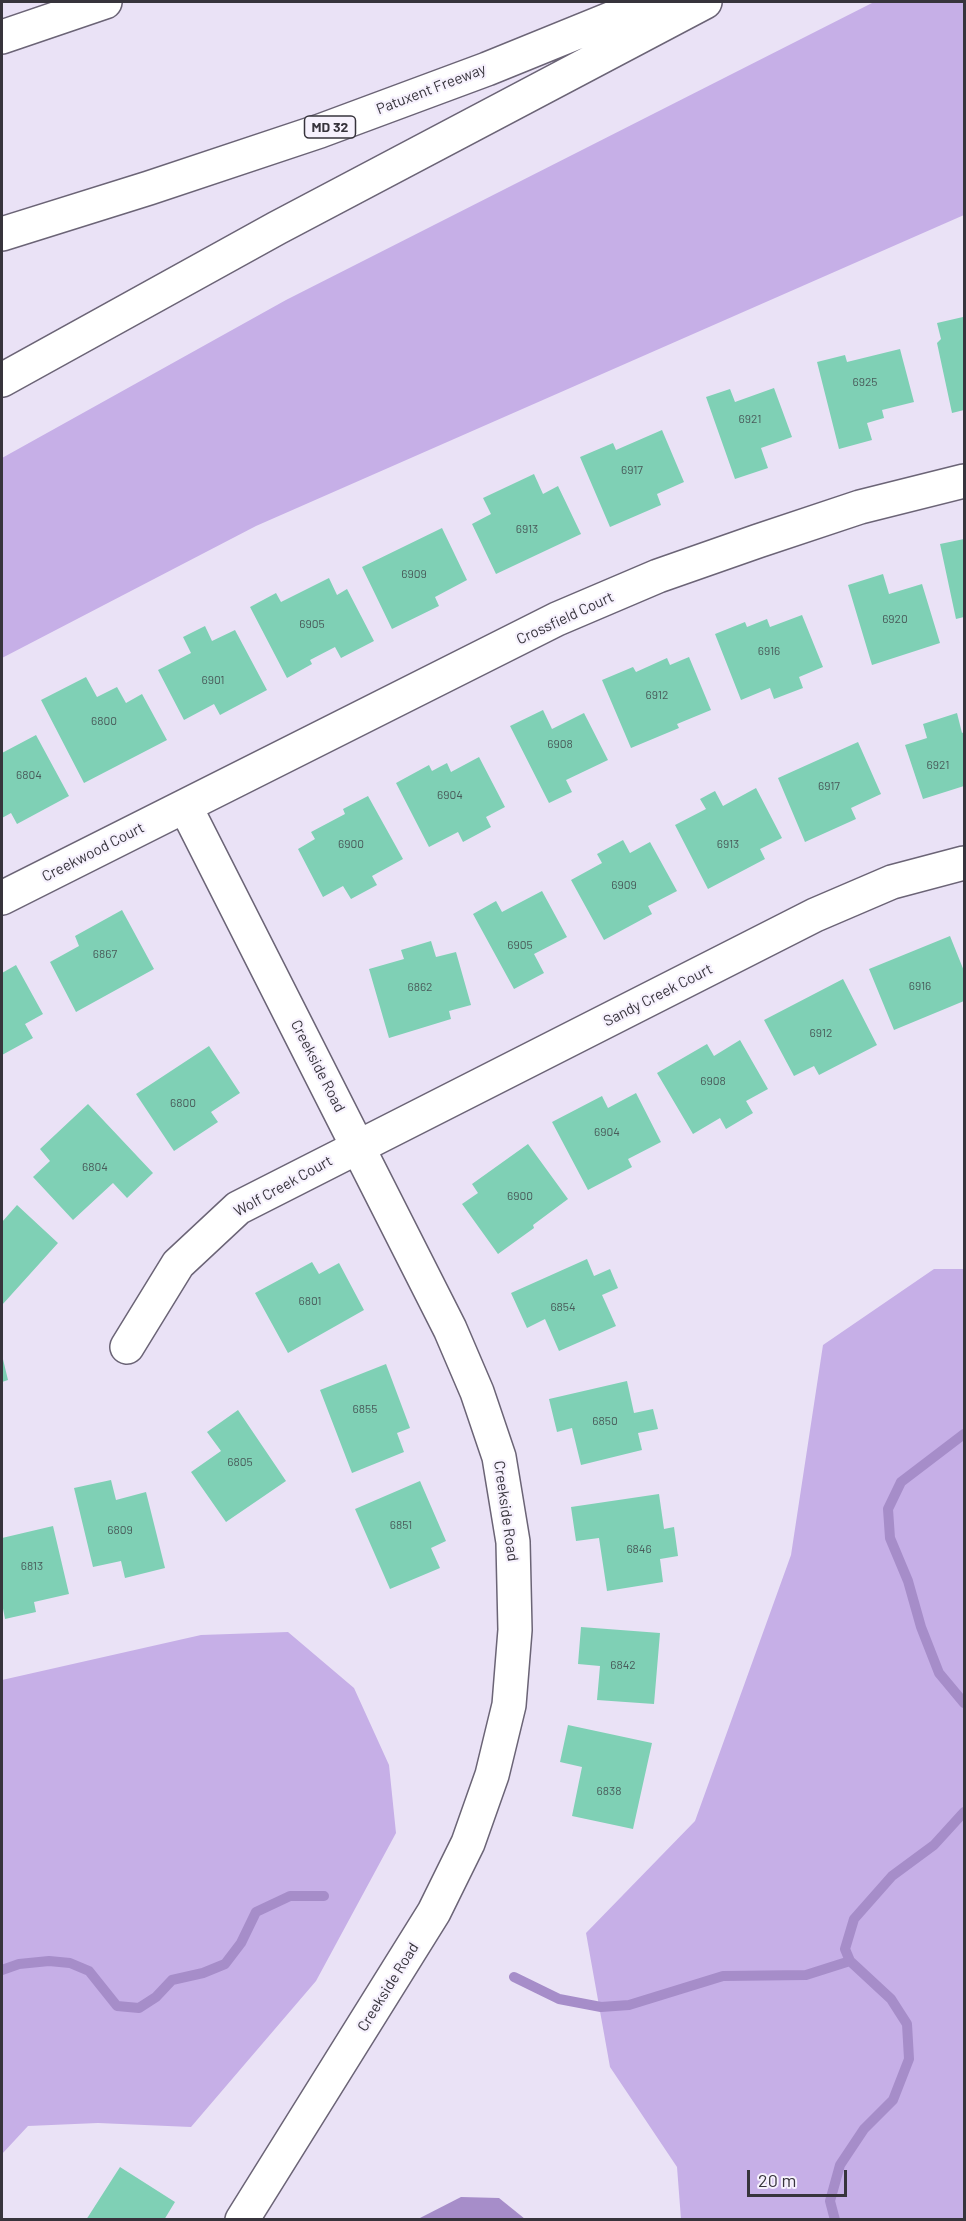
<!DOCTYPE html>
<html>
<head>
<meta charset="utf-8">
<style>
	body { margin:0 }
	#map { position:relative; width:966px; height:2221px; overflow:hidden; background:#eae2f6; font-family:Barlow,sans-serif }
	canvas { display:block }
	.frame { position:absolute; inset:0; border:3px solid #37343c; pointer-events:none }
	.scale { position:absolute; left:747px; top:2170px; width:100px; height:27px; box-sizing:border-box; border:3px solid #37343c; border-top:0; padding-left:8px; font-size:18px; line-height:21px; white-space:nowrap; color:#37343c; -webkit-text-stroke:4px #f6f1fd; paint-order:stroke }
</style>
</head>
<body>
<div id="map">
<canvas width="966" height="2221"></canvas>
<div class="frame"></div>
<div class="scale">20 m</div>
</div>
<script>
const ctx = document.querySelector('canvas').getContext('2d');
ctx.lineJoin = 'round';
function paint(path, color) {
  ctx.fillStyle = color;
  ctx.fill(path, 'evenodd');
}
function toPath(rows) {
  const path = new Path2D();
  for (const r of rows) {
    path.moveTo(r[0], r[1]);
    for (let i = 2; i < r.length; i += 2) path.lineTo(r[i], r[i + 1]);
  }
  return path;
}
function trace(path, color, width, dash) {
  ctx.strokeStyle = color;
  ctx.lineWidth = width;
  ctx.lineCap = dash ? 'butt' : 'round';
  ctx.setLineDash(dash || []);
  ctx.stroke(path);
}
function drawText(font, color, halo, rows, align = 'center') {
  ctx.font = font + ' Barlow,sans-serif';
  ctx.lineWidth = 4.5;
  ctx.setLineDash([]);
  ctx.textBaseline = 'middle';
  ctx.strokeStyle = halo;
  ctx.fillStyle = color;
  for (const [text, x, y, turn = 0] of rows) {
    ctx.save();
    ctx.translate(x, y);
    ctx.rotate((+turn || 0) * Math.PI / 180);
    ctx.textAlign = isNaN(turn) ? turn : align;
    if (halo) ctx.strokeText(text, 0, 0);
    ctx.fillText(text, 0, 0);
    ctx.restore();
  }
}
const green = toPath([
	[874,2,964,2,964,215,256,526,2,658,2,458,286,300],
	[934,1269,964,1269,964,2219,681,2219,677,2167,610,2067,586,1933,695,1821,791,1555,823,1345],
	[288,1632,354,1688,389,1765,396,1833,316,1981,191,2127,98,2123,28,2126,2,2154,2,1680,201,1635]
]);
const water = toPath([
	[461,2197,499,2198,525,2219,418,2219]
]);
const stream = toPath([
	[964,1434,901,1482,888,1509,890,1538,908,1581,921,1627,939,1673,964,1703],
	[2,1970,19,1964,49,1961,70,1963,89,1971,117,2006,139,2008,156,1997,172,1980,203,1973,225,1964,241,1943,256,1912,290,1896,324,1896],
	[514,1977,559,1999,601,2007,629,2005,723,1976,806,1975,850,1961],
	[835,2220,830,2201,840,2165,864,2129,893,2100,909,2059,907,2024,891,1999,850,1961,845,1949,854,1919,892,1876,934,1845,964,1812]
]);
const building = toPath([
	[963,317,964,410,952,413,937,343,941,339,937,323],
	[900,349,914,402,882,410,884,418,867,423,872,440,839,449,817,362,845,355,847,362],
	[774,388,792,437,761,448,768,468,735,479,706,397,730,389,735,402],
	[662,430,684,482,657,494,661,505,610,527,580,457,613,443,616,450],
	[534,474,543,494,558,486,581,534,496,574,472,524,491,514,483,498],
	[442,528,467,580,435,597,439,606,392,629,362,567],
	[964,539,964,617,956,619,940,544],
	[883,574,889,594,922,584,940,643,872,665,848,585],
	[329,578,337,595,347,589,374,641,341,658,335,647,310,660,312,664,287,678,250,607,276,593,281,602],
	[802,615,823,667,799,677,803,688,774,699,770,688,741,700,715,634,745,622,747,627,767,619,770,627],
	[205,626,212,641,235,630,267,690,220,715,214,704,184,720,158,670,191,653,183,637],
	[689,657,711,710,677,724,679,728,631,748,602,680,633,667,636,672,667,658,670,665],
	[86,677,97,697,117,687,126,703,142,694,167,740,84,783,41,700],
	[543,710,552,729,584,713,608,760,566,780,572,792,549,803,510,726],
	[957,713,962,733,964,732,964,786,923,799,905,745,927,738,923,724],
	[36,735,69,796,17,824,11,813,2,818,2,753],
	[858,742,881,794,851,808,856,819,805,842,778,778],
	[479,757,505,807,486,817,491,827,463,842,458,832,429,847,396,783,429,765,432,771,447,763,451,772],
	[756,788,782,838,760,849,765,859,708,889,675,825,706,809,700,799,715,791,723,806],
	[368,796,403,859,372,876,377,885,351,899,343,886,323,897,298,849,315,839,311,832,345,814,343,809],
	[623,840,630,853,650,842,677,891,648,906,652,914,604,940,571,880,602,863,597,854],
	[542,891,567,937,534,954,544,973,514,989,473,914,496,901,502,912],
	[122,910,154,969,76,1012,50,962,79,946,75,936],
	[950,936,964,971,964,1001,894,1030,869,969],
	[431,941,436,957,456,952,471,1005,449,1011,451,1019,389,1038,369,969,404,959,401,950],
	[16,965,43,1014,25,1024,33,1038,2,1055,2,973],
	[843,979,877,1045,819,1075,814,1066,794,1076,764,1020],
	[740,1040,768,1089,746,1101,753,1113,726,1129,720,1118,693,1134,657,1073,707,1044,714,1056],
	[209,1046,240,1093,211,1112,218,1122,174,1151,136,1094],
	[636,1093,661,1142,628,1159,632,1167,588,1190,552,1122,602,1096,608,1108],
	[88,1104,153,1173,127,1198,113,1183,73,1220,33,1177,50,1161,40,1149],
	[528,1144,568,1199,533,1225,534,1228,498,1254,462,1204,478,1193,472,1184],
	[17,1205,58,1243,2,1305,2,1222],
	[587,1259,594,1276,610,1269,618,1288,602,1295,616,1326,559,1351,545,1319,527,1328,511,1293],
	[312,1262,319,1274,339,1263,364,1310,288,1353,255,1293],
	[2,1355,8,1380,2,1382],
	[386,1364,410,1428,397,1433,404,1452,352,1473,320,1390],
	[627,1381,634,1413,653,1409,658,1429,638,1433,642,1450,581,1465,572,1428,557,1432,549,1399],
	[238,1410,286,1481,226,1522,191,1472,221,1451,207,1432],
	[111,1480,116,1500,146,1492,165,1568,125,1578,121,1561,93,1567,74,1488],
	[420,1481,446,1541,431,1548,440,1568,390,1589,355,1509],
	[659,1494,664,1529,674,1527,678,1556,660,1559,663,1582,607,1591,599,1538,576,1541,571,1507],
	[53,1526,69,1594,34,1602,36,1612,5,1619,2,1603,2,1538],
	[581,1627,660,1633,654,1704,597,1700,600,1666,578,1664],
	[568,1725,652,1743,633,1829,572,1816,582,1767,560,1762],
	[120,2167,175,2202,164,2220,86,2220]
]);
const minor = toPath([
	[185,806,450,1329,477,1392,499,1457,513,1542,515,1630,509,1705,492,1775,468,1843,434,1912,242,2220],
	[2,898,557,619,658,576,758,541,860,507,964,481],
	[127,1347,178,1264,238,1208,815,915,892,882,964,863]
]);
const highway = toPath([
	[2,37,105,2],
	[2,234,149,188,320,131,487,69,652,2],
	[2,380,277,228,705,2]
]);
const numberNames = [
	["6925",865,382],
	["6921",750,419],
	["6917",632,470],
	["6913",527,529],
	["6909",414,574],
	["6920",895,619],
	["6905",312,624],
	["6916",769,651],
	["6901",213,680],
	["6912",657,695],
	["6800",104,721],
	["6908",560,744],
	["6921",938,765],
	["6804",29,775],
	["6917",829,786],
	["6904",450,795],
	["6900",351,844],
	["6913",728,844],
	["6909",624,885],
	["6905",520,945],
	["6867",105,954],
	["6916",920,986],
	["6862",420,987],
	["6912",821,1033],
	["6908",713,1081],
	["6800",183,1103],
	["6904",607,1132],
	["6804",95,1167],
	["6900",520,1196],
	["6801",310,1301],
	["6854",563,1307],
	["6855",365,1409],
	["6850",605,1421],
	["6805",240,1462],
	["6851",401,1525],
	["6809",120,1530],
	["6846",639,1549],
	["6813",32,1566],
	["6842",623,1665],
	["6838",609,1791]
];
const shields = [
	[330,127,51]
];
const shieldNames = [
	["MD 32",330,127]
];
const streetNames = [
	["Patuxent Freeway",431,89,-21],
	["Crossfield Court",565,618,-25],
	["Creekwood Court",93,852,-27],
	["Sandy Creek Court",658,995,-27],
	["Creekside Road",318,1066,63],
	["Wolf Creek Court",283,1186,-29],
	["Creekside Road",506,1511,82],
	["Creekside Road",388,1987,-58]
];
paint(green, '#c6afe7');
paint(water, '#a68dc9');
trace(stream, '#a68dc9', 10);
paint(building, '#7fd0b5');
trace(minor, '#6b6476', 36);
trace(highway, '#6b6476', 36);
trace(minor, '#fff', 33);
trace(highway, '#fff', 33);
drawText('12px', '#495b5a', null, numberNames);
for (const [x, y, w] of shields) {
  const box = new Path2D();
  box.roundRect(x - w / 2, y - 11, w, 22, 4.5);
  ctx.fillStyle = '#f6f1fd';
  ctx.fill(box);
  trace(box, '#37343c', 1.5);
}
drawText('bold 14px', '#37343c', null, shieldNames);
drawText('15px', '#37343c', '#f6f1fd', streetNames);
</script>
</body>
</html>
